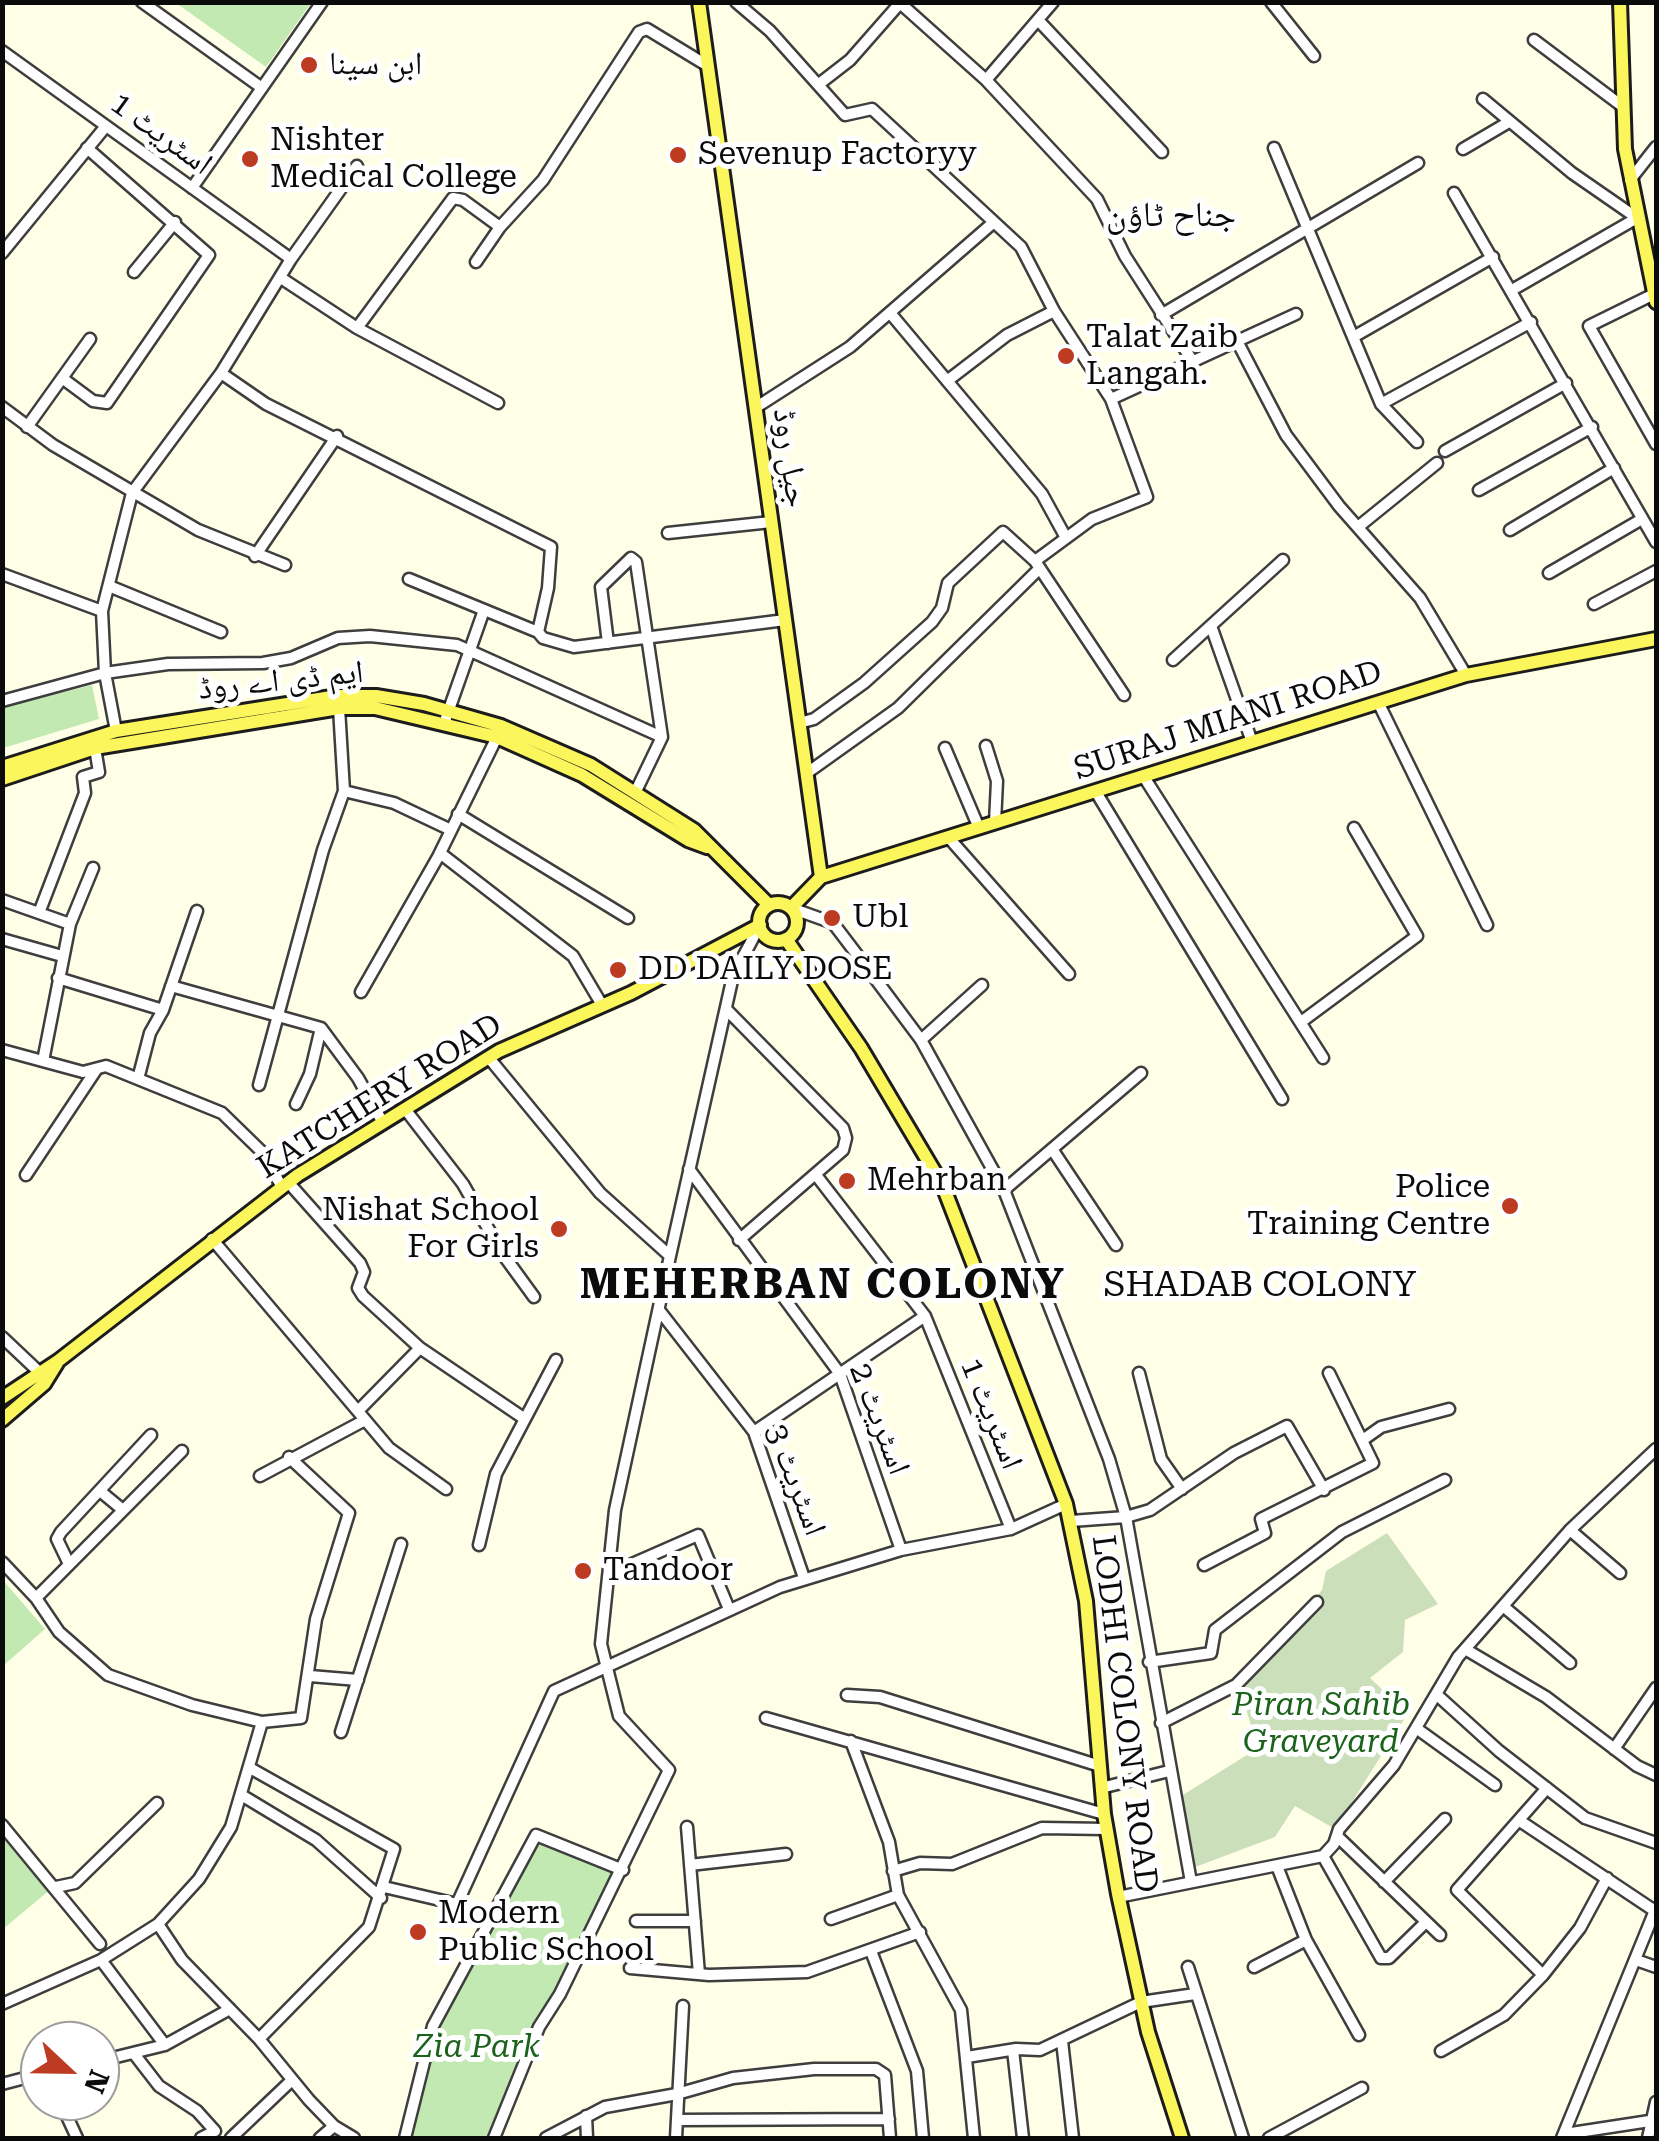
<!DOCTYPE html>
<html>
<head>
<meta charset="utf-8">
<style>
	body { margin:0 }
	#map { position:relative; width:1659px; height:2141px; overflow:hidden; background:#ffffe8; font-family:"Roboto Serif",serif }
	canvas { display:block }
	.frame { position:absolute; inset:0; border:5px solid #0b0b0b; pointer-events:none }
	.north { position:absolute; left:20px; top:2021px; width:100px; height:100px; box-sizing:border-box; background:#fff; border:2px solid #9d9d9d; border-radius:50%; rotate:112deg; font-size:28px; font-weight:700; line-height:40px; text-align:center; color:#0b0b0b }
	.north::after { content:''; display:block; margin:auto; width:35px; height:45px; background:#bc3b21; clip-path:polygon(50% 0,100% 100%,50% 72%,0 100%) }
</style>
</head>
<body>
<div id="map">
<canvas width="1659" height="2141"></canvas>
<div class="frame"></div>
<div class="north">N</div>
</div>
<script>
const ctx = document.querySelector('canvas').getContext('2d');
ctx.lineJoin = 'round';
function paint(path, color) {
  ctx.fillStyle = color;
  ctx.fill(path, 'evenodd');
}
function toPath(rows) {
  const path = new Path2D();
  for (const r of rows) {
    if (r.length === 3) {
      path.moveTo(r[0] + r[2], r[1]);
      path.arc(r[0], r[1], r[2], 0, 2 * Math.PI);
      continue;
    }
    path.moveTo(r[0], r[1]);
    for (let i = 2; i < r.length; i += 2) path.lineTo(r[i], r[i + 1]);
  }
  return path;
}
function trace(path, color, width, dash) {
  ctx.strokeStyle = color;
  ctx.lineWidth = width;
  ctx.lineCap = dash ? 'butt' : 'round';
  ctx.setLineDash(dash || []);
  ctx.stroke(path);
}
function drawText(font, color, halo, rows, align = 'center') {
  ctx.font = font + ' "Roboto Serif","Noto Naskh Arabic",serif';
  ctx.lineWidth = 10;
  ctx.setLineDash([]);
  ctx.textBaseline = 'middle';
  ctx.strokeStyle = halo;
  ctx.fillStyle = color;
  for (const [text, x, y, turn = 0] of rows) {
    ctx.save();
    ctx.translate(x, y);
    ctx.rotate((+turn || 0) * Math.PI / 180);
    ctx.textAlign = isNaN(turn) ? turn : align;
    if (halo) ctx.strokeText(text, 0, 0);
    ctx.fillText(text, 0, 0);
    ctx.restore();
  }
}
const green = toPath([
	[176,3,311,2,311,3,266,67],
	[92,685,99,719,3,748,3,707],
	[2,1579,45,1629,3,1666,2,1666],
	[2,1831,51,1889,3,1929,2,1929],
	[537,1838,619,1871,539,2019,489,2138,408,2138,435,2029]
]);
const cemetery = toPath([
	[1387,1533,1438,1604,1405,1620,1403,1652,1370,1678,1408,1713,1335,1829,1295,1806,1275,1837,1190,1869,1178,1798,1258,1748,1239,1686,1322,1590,1326,1571]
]);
const minor = toPath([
	[142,2,262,88],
	[736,2,770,31,845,115,872,109,1021,247,1054,311,1111,399,1147,497,1092,519,1035,561],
	[1271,2,1314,56],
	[900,3,986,80,1097,199,1125,256,1193,362],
	[1038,20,1162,152],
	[1534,40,1622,106],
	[2,51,291,259],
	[986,80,1053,2],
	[819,84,850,60,901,2],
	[1483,99,1572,173,1637,218,1512,290],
	[1274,148,1381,404,1417,442],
	[1463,149,1509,122],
	[1630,180,1656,147],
	[192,188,322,2],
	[1454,193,1656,542],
	[2,253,106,126],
	[476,262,500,227,543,180,639,32,647,29,708,66],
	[134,272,175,222],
	[281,278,357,328,498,403],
	[1654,294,1589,326,1656,444],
	[891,314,1042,494,1065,536],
	[1161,315,1418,163],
	[357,328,453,198,463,200,500,227],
	[1355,336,1493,257],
	[1237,341,1286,435,1339,506,1420,598,1466,675],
	[221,373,266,404,551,547,548,588,538,632,543,638,574,647,785,620],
	[62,378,93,401,107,403,209,255,87,148],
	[947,381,1007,335,1054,311],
	[1111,399,1296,314],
	[1381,404,1531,322],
	[2,407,53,445,198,530,285,565],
	[755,408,850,347,994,222],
	[27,427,90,339],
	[1445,451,1566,383],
	[1479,490,1592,427],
	[1358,527,1437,463],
	[1510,530,1614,468],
	[668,533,771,522],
	[255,556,337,436],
	[1549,573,1642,519],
	[2,574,102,611],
	[409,579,538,632],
	[109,586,221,632],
	[1594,604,1656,571],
	[1211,626,1252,742],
	[608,643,601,587,631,558,636,562,662,737,636,791],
	[1173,660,1283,560],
	[2,701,105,673,168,664,263,663,291,658,338,638,370,636,457,645,662,737],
	[1378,702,1487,925],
	[446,718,484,610],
	[799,723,814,719,864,683,932,622,942,608,948,583,1003,532,1035,561,1124,695],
	[116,731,105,673,102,611,132,493,221,373,291,259,357,166],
	[986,746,997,781,995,823],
	[945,748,979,828],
	[807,773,898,708,1039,569],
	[1144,777,1323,1058],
	[344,791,394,803,451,830],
	[1096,792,1282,1099],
	[458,814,628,918],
	[949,838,1069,974],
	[440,853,573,956,602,1005],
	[2,900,70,924],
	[791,908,833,923,871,973,921,1040,1004,1190,1109,1459,1126,1517,1191,1882],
	[39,913,85,793,83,777,99,772,95,748],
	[2,939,62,956],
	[58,978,163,1010],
	[171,986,321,1028,358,1078,383,1123],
	[361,992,438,857,497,737],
	[727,1010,843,1128,846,1138,843,1150,739,1240],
	[1301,1022,1417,936,1354,828],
	[921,1040,982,985],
	[2,1050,83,1072,106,1066,222,1113,261,1151,282,1187],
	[489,1058,600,1193,670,1256],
	[43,1061,70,924,93,868],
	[138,1079,150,1033,163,1010,197,911],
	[259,1085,323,850,344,791,339,708],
	[296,1104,310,1074,321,1028],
	[405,1109,463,1184,502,1253,534,1297],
	[1052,1149,1116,1245],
	[689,1169,840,1374,901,1550],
	[26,1175,96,1070],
	[816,1175,925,1316,1011,1529],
	[288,1182,360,1263,364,1272,358,1288,363,1296,420,1348,522,1417],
	[1004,1190,1141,1073],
	[212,1239,389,1448,446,1489],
	[659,1310,754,1432,804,1578],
	[2,1337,38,1371],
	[1139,1373,1161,1459,1182,1489],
	[359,1410,420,1348],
	[754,1432,925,1316],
	[1364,1439,1381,1427,1449,1409],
	[260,1476,365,1420],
	[100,1491,123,1510],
	[1071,1521,1126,1517,1150,1510,1234,1453,1287,1426,1324,1490],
	[1570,1530,1620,1573],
	[479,1545,496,1474,556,1360],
	[2,1562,36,1598,59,1632,108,1675,192,1705,262,1722,301,1718,316,1619,349,1513,289,1457],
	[69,1564,57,1539,61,1532,151,1435],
	[1204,1565,1265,1533,1261,1519,1373,1463,1329,1373],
	[609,1574,698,1535,729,1609],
	[36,1598,182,1451],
	[1503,1606,1570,1663],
	[1465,1649,1546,1697,1637,1766,1656,1775],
	[1149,1662,1211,1653,1215,1630,1342,1532,1445,1480],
	[310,1676,358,1680],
	[1436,1694,1499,1751,1585,1818,1656,1843],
	[847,1695,880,1697,1100,1766],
	[766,1718,1104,1814],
	[1161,1723,1236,1685,1317,1602],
	[1416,1728,1495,1785],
	[341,1732,401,1544],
	[851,1741,889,1842,898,1895,961,2010,974,2138],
	[1614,1749,1656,1688],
	[250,1768,394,1849,369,1927,259,2039],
	[1101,1788,1169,1771],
	[243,1796,316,1840,381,1898],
	[1520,1821,1655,1911],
	[2,1825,100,1944],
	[687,1827,699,1974],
	[1337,1836,1440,1935],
	[1323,1856,1381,1958,1389,1958,1426,1922],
	[690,1865,786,1854],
	[1277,1866,1306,1940,1359,2035],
	[893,1871,920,1863,952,1864,1042,1828,1106,1829],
	[1384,1882,1445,1819],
	[56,1887,75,1883,157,1803],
	[384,1887,457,1904,554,1691,780,1587,901,1550,1011,1529,1066,1504],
	[1118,1897,1323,1856,1334,1844,1339,1829,1394,1765,1458,1657,1570,1530,1656,1449],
	[831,1919,898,1895],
	[636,1921,695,1921],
	[158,1924,182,1960,259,2039,309,2100,334,2126,354,2138],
	[871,1951,917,2071,923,2138],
	[101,1960,165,2045],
	[1636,1960,1656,1967],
	[1188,1967,1243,2138],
	[1254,1967,1306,1940],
	[630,1968,709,1975,807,1972,920,1932],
	[1543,1975,1457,1890,1547,1788],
	[2,2004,101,1960,158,1924,199,1879,231,1827,262,1722],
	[1062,2041,1073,2138],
	[1013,2050,1023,2138],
	[1441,2051,1504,2015,1543,1975,1580,1928,1607,1878],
	[135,2055,159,2086,197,2111,215,2131,201,2138],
	[967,2057,1016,2049,1040,2050,1141,2002,1195,1994],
	[100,2061,165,2045,230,2009],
	[2,2084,40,2074],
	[60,2101,77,2138],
	[586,2116,587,2138],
	[677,2120,889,2119],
	[1565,2134,1656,2120],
	[231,2138,292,2080],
	[320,2138,334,2126],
	[405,2138,433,2026,536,1835,623,1870],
	[494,2138,539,2027,560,1994,669,1770,619,1716,601,1644,615,1510,670,1256,733,976,760,925],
	[546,2138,605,2107,677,2094,733,2078,814,2069,876,2069,885,2075,890,2138],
	[676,2138,683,2006],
	[1269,2138,1362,2088],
	[1562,2138,1656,1908],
	[1648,2138,1656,2102]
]);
const major = toPath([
	[699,2,821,877,791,908],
	[1620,2,1625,149,1656,302],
	[2,767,116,731,338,696,376,696,424,704,501,726,591,765,694,830,769,905],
	[2,779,95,748,339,708,375,708,497,737,582,775,688,840,707,847],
	[821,877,1466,675,1656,639],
	[778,922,19],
	[786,939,861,1048,943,1186,1066,1504,1086,1601,1104,1814,1118,1894,1148,2032,1182,2138],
	[2,1398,58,1361,298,1175,499,1051,631,993,760,925],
	[2,1420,44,1384,57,1363]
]);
const markers = [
	[309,65,10,"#bc3b21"],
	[678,155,10,"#bc3b21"],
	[250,159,10,"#bc3b21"],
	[1066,356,10,"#bc3b21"],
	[832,918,10,"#bc3b21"],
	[618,970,10,"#bc3b21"],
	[847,1181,10,"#bc3b21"],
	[1510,1206,10,"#bc3b21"],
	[559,1229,10,"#bc3b21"],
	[583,1571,10,"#bc3b21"],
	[418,1932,10,"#bc3b21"]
];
const poiNames = [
	["ابن سینا",329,65],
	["Nishter",270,141],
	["Medical College",270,178],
	["Sevenup Factoryy",698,155],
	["Talat Zaib",1086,338],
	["Langah.",1086,375],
	["Ubl",852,918],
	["DD DAILY DOSE",638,970],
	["Mehrban",867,1181],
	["Police",1490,1188,"right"],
	["Training Centre",1490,1225,"right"],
	["Nishat School",539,1211,"right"],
	["For Girls",539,1248,"right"],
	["Tandoor",603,1571],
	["Modern",438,1914],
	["Public School",438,1951]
];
const streetNames = [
	["اسٹریٹ 1",161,134,36],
	["جیل روڈ",790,458,82],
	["ایم ڈی اے روڈ",281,681,-6],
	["SURAJ MIANI ROAD",1228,721,-18],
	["KATCHERY ROAD",380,1097,-32],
	["اسٹریٹ 1",991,1414,68],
	["اسٹریٹ 2",879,1419,69],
	["اسٹریٹ 3",795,1480,69],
	["LODHI COLONY ROAD",1124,1714,83]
];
const parkNames = [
	["Piran Sahib",1321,1706],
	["Graveyard",1321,1743],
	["Zia Park",477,2048]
];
const neighbourhoodNames = [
	["جناح ٹاؤن",1171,216],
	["SHADAB COLONY",1260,1286]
];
const districtNames = [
	["MEHERBAN COLONY",823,1286]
];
paint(green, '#c3e9b2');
paint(cemetery, '#ccdfbb');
trace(minor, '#3e3e3e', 15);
trace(major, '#1c1c1c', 18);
trace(minor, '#fff', 10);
trace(major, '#fbf65c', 12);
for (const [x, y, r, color] of markers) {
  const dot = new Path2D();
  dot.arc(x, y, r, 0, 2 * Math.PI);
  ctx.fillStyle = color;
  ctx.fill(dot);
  trace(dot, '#fff', 4);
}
drawText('32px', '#0b0b0b', '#fff', poiNames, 'left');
drawText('32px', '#0b0b0b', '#fff', streetNames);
drawText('italic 32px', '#1b621b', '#fff', parkNames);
drawText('35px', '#0b0b0b', '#fff', neighbourhoodNames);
ctx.letterSpacing = '2.5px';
drawText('bold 42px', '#0b0b0b', '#fff', districtNames);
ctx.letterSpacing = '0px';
</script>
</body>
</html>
